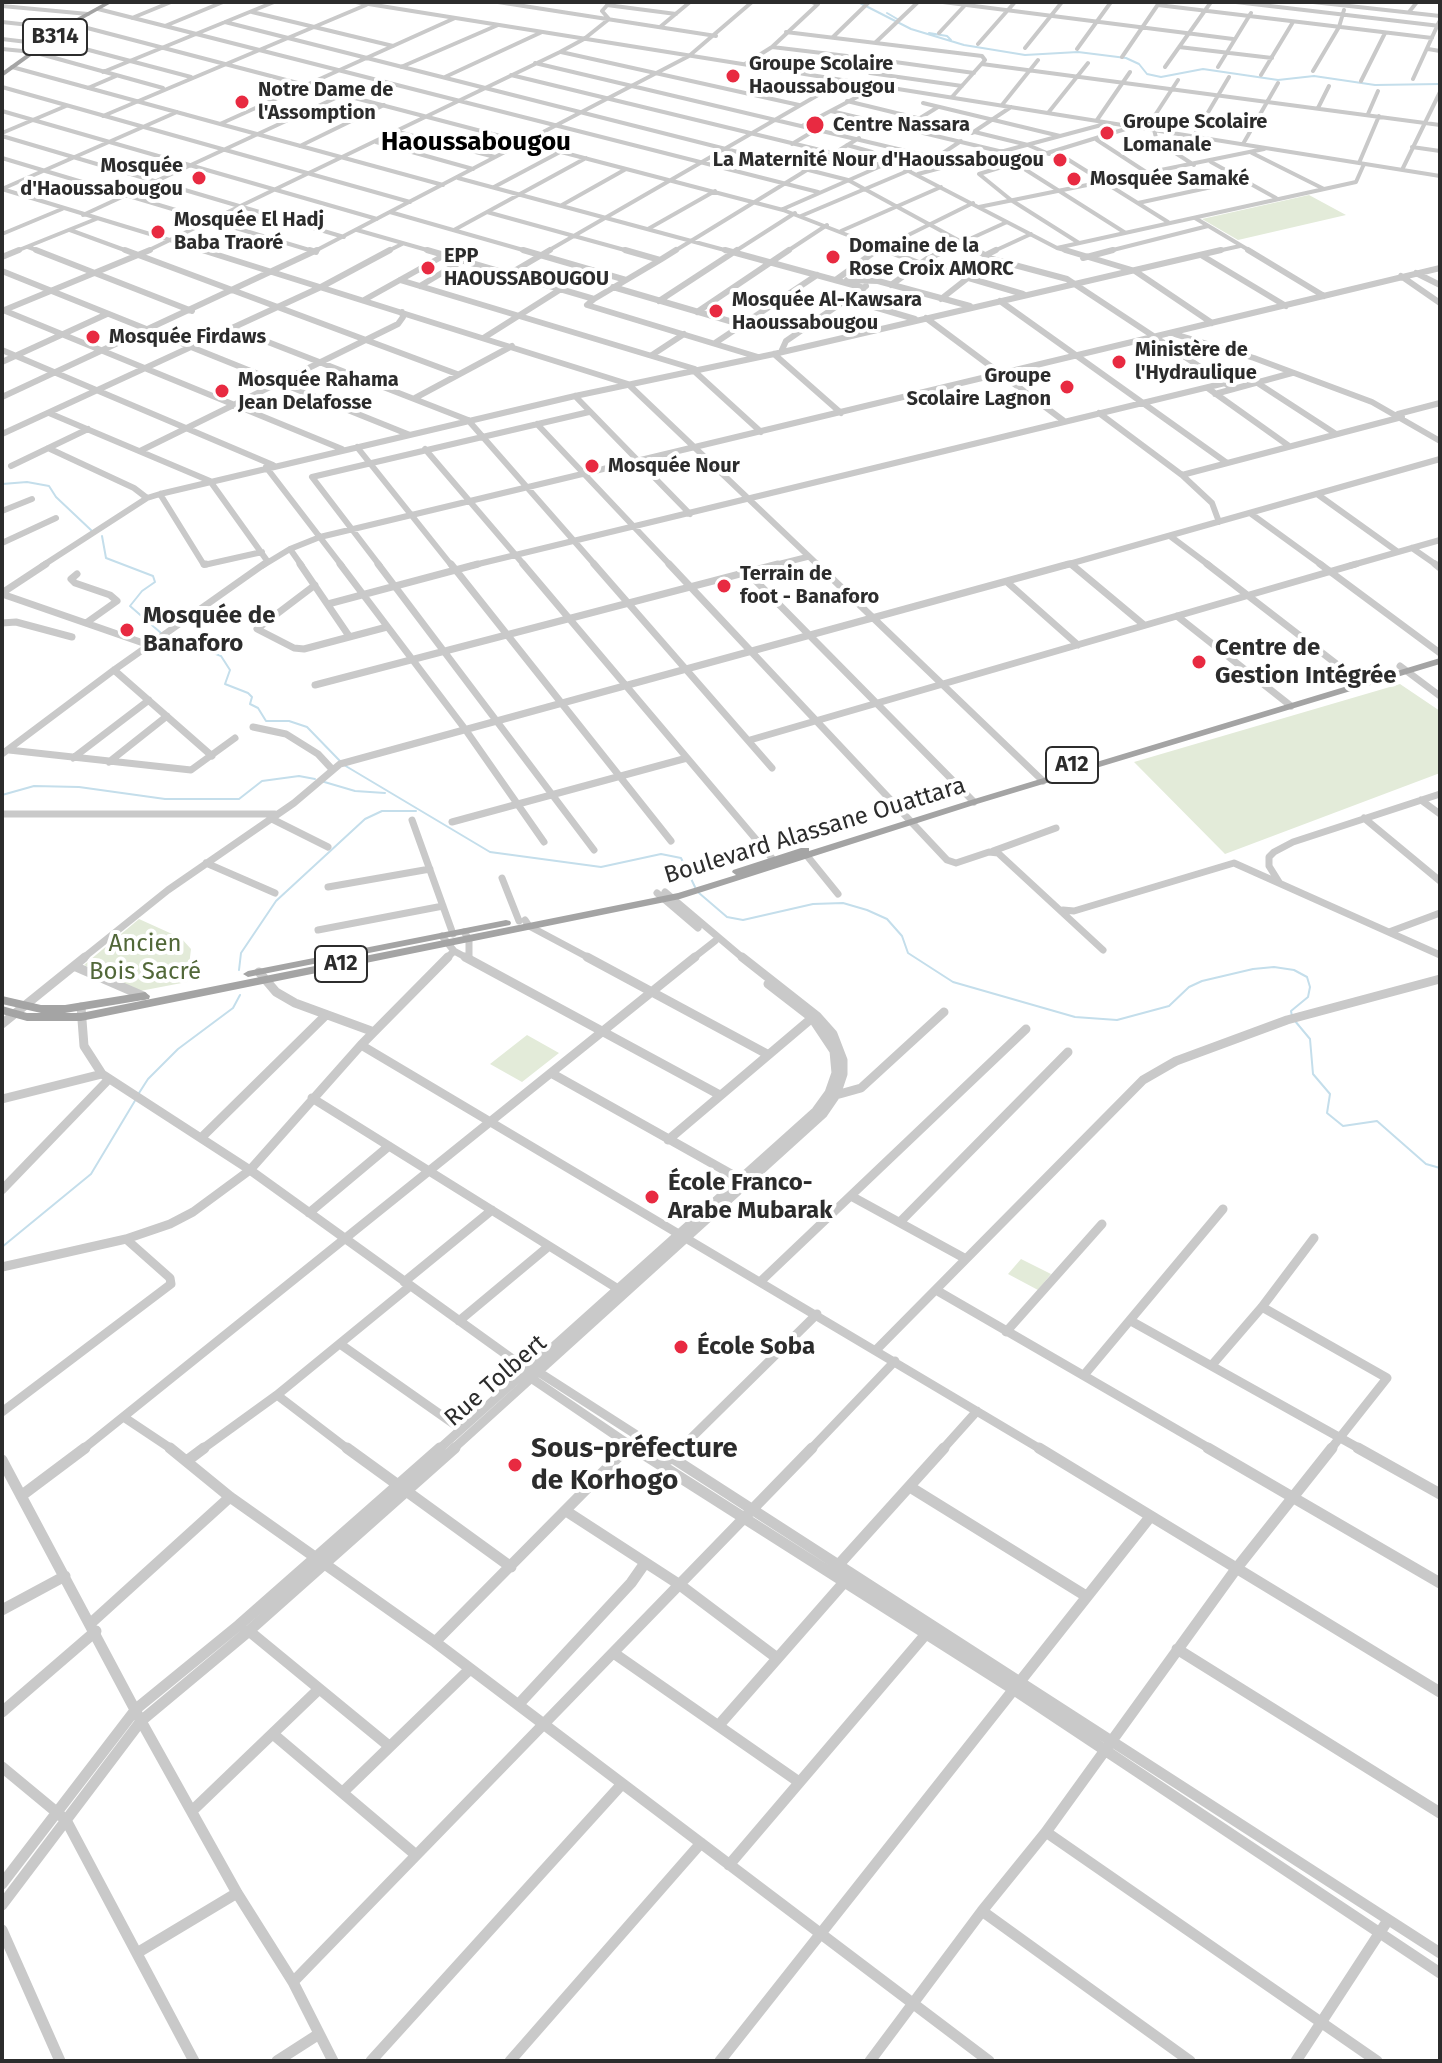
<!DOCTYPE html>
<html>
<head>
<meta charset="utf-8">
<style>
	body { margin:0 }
	#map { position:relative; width:1442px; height:2063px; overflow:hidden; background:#fff; font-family:"Fira Sans",sans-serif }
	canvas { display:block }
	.frame { position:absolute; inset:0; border:4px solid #2c2c2c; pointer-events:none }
</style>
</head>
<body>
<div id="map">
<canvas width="1442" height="2063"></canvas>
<div class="frame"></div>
</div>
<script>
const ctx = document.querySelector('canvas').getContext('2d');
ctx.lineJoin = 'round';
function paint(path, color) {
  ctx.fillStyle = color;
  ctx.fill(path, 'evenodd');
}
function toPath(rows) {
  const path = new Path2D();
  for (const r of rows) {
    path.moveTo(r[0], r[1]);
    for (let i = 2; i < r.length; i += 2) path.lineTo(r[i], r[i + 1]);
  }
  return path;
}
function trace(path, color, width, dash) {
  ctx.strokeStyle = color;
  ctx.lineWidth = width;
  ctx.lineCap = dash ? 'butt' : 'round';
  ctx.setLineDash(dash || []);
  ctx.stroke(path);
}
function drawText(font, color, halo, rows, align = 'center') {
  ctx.font = font + ' "Fira Sans",sans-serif';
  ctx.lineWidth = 8;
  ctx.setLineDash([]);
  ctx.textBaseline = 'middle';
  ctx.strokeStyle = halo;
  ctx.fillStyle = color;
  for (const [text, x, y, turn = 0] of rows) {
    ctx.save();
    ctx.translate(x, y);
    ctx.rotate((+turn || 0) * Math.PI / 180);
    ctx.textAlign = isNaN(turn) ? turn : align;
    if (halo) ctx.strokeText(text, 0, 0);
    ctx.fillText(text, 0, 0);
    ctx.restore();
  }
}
const green = toPath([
	[1309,195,1346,215,1238,240,1202,219],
	[1400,684,1440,711,1440,773,1225,854,1134,762],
	[139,919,181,938,191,949,187,982,140,991,84,965],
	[527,1035,559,1053,522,1082,490,1064],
	[1021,1259,1051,1274,1038,1290,1008,1274]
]);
const stream = toPath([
	[858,2,911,29,964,45,1025,55,1078,52,1126,58,1139,64,1147,74,1161,77,1203,69,1278,80,1314,76,1375,85,1440,84],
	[887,13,899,20],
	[929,33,947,36,951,40],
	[2,484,27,482,49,486,56,497,92,531],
	[102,536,106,558,153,576,155,582,142,591,130,606,161,633],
	[167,635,221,656,230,670,225,684,248,693,252,697,250,704,258,708,266,721,289,721,307,727,340,761],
	[344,765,490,852,601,867,661,854,681,858,695,887],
	[321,781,355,791,385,793],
	[2,795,34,786,79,787,165,799,239,799,262,781,299,776,315,779],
	[699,893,727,917,743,920,813,904,843,903,867,910,887,919,902,936,908,953,953,982,1075,1017,1117,1020,1169,1006,1189,987,1202,981,1253,969,1274,967,1294,970,1307,977,1310,987,1308,997,1291,1011,1292,1016],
	[239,970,241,953,276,901,365,819,382,811,416,811],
	[1295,1021,1310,1039,1313,1074,1330,1094,1327,1113,1343,1126,1377,1121,1426,1164,1440,1168],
	[139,1093,148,1079,178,1049,233,1008,240,995],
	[2,1247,91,1174,136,1099]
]);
const minorFar4 = toPath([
	[356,2,1440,176],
	[498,2,716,36],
	[943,2,1233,39],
	[1236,2,1440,26],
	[1313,2,1440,16],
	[607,5,676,14],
	[1158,5,1432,38],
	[2,6,88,14],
	[98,9,818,192],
	[252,12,393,46],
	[1409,12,1417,2],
	[132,18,171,2],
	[2,22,66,29],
	[225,22,848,180,980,252],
	[72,24,783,210,891,252],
	[165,26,223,2],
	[660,27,690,2],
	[786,32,982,56,985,60,952,97],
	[939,33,967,3],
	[833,37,869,2],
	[2,39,44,44],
	[51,40,191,77],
	[876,42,918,2],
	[978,44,1015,2],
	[772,47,847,56],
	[1179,47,1272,58],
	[1025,48,1062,2],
	[2,49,33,52,163,88],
	[1077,49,1111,2],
	[1428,49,1440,51],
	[561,52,799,105],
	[1122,57,1159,3],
	[895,62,974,73],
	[535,63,961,164],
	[745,64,772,47,818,4,812,2],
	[982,64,1440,125],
	[12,67,443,185],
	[401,67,498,25],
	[1165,67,1211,2],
	[1218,67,1251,13],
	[1313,71,1339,27,1344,10],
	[103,72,274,2],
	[870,73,962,86],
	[511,75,882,165],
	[1261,75,1293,22],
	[445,77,542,32],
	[1413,79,1439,22],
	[1361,81,1385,33],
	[2,87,410,202],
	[88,88,116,76],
	[847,101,1028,145,1049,154],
	[923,103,1060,136],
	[1002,105,1038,60],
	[1318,108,1329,86],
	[2,111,377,219],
	[831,111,1003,152],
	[1048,113,1088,63],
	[1368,114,1378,91],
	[103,116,366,5],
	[1097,120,1130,72],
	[220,124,455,18],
	[802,126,878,86],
	[904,128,938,107],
	[1146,129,1178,80],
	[1154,130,1157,141,1194,165],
	[398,132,495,157],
	[2,133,66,106],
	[972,133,1011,107],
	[2,136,344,237],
	[1194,136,1229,77],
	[1097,140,1149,174],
	[376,142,473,169],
	[792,144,817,129],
	[1243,144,1278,83],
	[847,145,872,152,1057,248,1072,252],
	[300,146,384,105],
	[1412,147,1440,151],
	[1056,152,1168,222],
	[1252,153,1324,189],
	[937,157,961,141],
	[2,158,316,252],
	[1211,162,1276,198],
	[1015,163,1124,232],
	[1359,163,1379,116],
	[1402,170,1440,92],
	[918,174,1105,124],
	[458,178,732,252],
	[494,187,560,152],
	[2,189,209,252],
	[2,189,177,112],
	[1138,203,1244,180],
	[562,205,626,169],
	[979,207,1264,149],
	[783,209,881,166],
	[390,212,530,252],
	[487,212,632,252],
	[83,215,342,95],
	[801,216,910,170],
	[1195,218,1252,252],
	[648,229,715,191],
	[70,230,130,252],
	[357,230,434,252],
	[454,230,586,158],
	[841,231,941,187],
	[2,234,62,209],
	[1079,243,1011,200,979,174,1132,127],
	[28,247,42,252],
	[1057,248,1356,182,1364,164],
	[14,252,96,219],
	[145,252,560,52,584,39,609,19,602,11,610,2],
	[313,252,689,56,752,2],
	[386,252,402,244],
	[546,252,825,91,832,78],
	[673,252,859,138],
	[734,252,795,213],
	[786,252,827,225],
	[874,252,973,203],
	[941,252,1007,222],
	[992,252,1031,234],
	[1105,252,1208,226],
	[1213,252,1240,246]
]);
const minorFar3 = toPath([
	[36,250,192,311],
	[125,250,457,374],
	[202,250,628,384,819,566],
	[310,250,316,252],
	[427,250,594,299,587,305,758,357],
	[523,250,626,280],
	[625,250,660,260,676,250],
	[725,250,864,288],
	[886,250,921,264,1023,294],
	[976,250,992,259,1067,279,1232,388],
	[1065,250,1135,271,1212,323],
	[1248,250,1324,296],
	[986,255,996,250],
	[1201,255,1286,306],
	[2,257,19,250],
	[1083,258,1113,250],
	[2,271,410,435],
	[1416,273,1440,285],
	[509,274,550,250],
	[1401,276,1440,303],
	[837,279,877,250],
	[400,280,695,369],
	[847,280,878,281,970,306],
	[891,285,927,259,946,250],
	[420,286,462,261],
	[613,287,743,325],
	[594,299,660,260],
	[847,299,915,319],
	[941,299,992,259],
	[364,300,443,256],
	[659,301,737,250],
	[1000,301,1227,463],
	[3,310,342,449],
	[2,311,150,250],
	[697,312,789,250],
	[926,318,1064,421],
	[232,328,468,420,596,566],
	[1171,333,1254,358,1372,402,1440,441],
	[485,337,561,289],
	[715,343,817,275],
	[2,350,273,465],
	[781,352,786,341,866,286],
	[774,354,841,413],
	[652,355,684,334],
	[2,362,107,314],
	[693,370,761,432],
	[1256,382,1336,434],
	[1209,389,1289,446],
	[1215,394,1292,373],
	[575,396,690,514],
	[2,397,317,250],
	[415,398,512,346],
	[49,413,210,481,268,562],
	[1099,413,1182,475,1212,503,1219,522],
	[1398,414,1440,403],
	[537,424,671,566],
	[2,434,321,287,390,250],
	[357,447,452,566],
	[48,448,134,488,147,498],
	[425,449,525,566],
	[140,451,398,324,403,317,402,312],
	[11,466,88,429],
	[266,467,342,566],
	[1182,475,1402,417],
	[160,494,204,565,262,552],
	[1317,494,1398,552],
	[2,511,32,499],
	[1250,513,1323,566],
	[1170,536,1210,566],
	[2,543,56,518],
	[1412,548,1438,566],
	[290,549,302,566],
	[1070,564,1073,566],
	[42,566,147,498,160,494,575,396,774,354,1221,250],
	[262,566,290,549,320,537,1440,268],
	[380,566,312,477,589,412],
	[470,566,1225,383],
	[771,566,807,557],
	[1062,566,1440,459],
	[1349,566,1440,540]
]);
const minorFar2 = toPath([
	[204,564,206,564],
	[300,564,349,636],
	[340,564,465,729,544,842],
	[378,564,594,850],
	[451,564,671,841],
	[523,564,776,863],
	[594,564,772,768],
	[669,564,947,860,956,863,989,852,998,853,1103,950],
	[817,564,1043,781],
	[1071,564,1144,625],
	[1207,564,1356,679],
	[1320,564,1440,653],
	[1435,564,1440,568],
	[747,572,974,802],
	[77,574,71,579,75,583,110,595,117,601,86,623],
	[1007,582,1078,645],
	[315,585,257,629,294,648,304,649,387,627],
	[2,593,46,564],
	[2,594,149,645],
	[328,604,478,564],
	[1177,616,1291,706],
	[2,623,16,622,72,637],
	[1400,666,1440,696],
	[114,670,212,756],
	[315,685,778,564],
	[253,727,286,734,318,754,331,768],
	[750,740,1356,564],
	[9,750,191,770,235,738],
	[2,754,114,670,264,564],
	[73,758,149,700],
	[109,762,167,716],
	[1421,800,1440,814],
	[2,814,275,814],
	[270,818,328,847],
	[1364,818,1440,881],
	[412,820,453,934],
	[452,822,687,758],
	[993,851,1056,828],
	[808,857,838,894],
	[206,863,275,893],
	[502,878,519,921],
	[1279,882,1269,866,1269,857,1274,852,1293,842,1440,794],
	[328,887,430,869],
	[665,892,744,959],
	[657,893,698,928],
	[1063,910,1074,911,1234,863,1440,955],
	[525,920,529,926,591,959],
	[318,930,443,906],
	[464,932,469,939,469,958],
	[1389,932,1440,913],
	[442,936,454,951,469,959],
	[82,959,168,890,294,803,340,764,1069,564],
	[446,959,454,951],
	[692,959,715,941]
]);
const minorFar1 = toPath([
	[465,957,718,1094],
	[587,957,767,1054],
	[74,966,143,996],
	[259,972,276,992,295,1003,374,1032],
	[81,1007,84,1046,102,1074,250,1170,518,1363,540,1373,660,1450],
	[2,1024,85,957],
	[361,1045,1042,1450],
	[551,1073,740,1179],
	[836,1095,861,1088,944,1012],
	[312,1098,623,1292],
	[2,1099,102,1074],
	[201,1138,325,1016],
	[668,1140,812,1018],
	[2,1190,109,1079],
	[851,1196,966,1259],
	[309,1213,389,1146],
	[900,1222,1068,1052],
	[2,1267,126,1239,170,1224,193,1212,250,1170,361,1045,448,957],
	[761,1281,1026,1029],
	[404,1282,492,1210],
	[936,1290,1212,1450],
	[1262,1307,1387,1378,1330,1450],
	[459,1321,549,1246],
	[1131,1321,1362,1450],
	[1006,1332,1102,1224],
	[340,1344,461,1429],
	[876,1350,1143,1080,1176,1061,1287,1020,1440,979],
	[1212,1365,1262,1307,1314,1238],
	[1084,1375,1223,1209],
	[528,1376,637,1450],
	[277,1395,349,1450],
	[2,1412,171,1284,170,1278,126,1239],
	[125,1418,173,1450],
	[82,1450,695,957],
	[201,1450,277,1395,409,1287],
	[438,1450,816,1111,829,1093,836,1073,834,1051,812,1018,768,984],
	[452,1450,823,1114,836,1095,843,1074,843,1060,833,1034,817,1016,742,957],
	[625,1450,631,1444],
	[679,1450,817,1314],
	[810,1450,895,1361],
	[942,1450,977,1411]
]);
const minor = toPath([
	[170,1448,230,1497,435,1642,989,2061],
	[347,1448,511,1567],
	[634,1448,1013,1689,1440,1973],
	[657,1448,1440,1953],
	[1039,1448,1440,1692],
	[1208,1448,1440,1583],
	[1358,1448,1440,1494],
	[670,1459,681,1448],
	[2,1460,141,1721,237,1893,293,1982,333,2061],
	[188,1460,204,1448],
	[910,1487,1086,1596],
	[21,1496,85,1448],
	[566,1511,680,1585,777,1658],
	[833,1571,944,1448],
	[2,1610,65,1576],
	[91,1623,230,1497],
	[249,1631,389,1746],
	[435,1642,627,1448],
	[1177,1649,1440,1813],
	[615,1654,799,1782],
	[518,1705,631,1583,645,1563],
	[2,1712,96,1631],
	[719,1725,847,1579],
	[273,1734,416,1855],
	[2,1767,66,1820,194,2061],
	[343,1792,470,1669],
	[193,1810,318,1690],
	[1046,1832,1377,2061],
	[729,1865,926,1634],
	[2,1884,136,1709,239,1625,440,1448],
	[2,1905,141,1721,249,1631,455,1448],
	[982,1911,1190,2061],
	[2,1930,60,2061],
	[137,1953,237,1893],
	[293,1982,812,1448],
	[277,2061,319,2034],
	[371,2061,622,1784],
	[510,2061,701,1843],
	[720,2061,1150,1517],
	[870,2061,982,1911,1046,1832,1236,1569,1332,1448],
	[1296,2061,1388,1920]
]);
const major = toPath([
	[106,2,113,2,81,20,2,77,2,72,77,18,106,2],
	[1440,658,1440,664,977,804,680,899,81,1021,27,1021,2,1014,2,1006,27,1013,81,1013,678,893,736,875,732,872,733,870,801,848,809,848,809,851,971,800,1440,658],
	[506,920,510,921,511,923,510,925,248,977,243,974,248,971,506,920],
	[145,992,150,996,149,999,65,1013,41,1013,2,1004,2,996,41,1005,65,1005,145,992]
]);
const markers = [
	[733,76,8,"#e82a41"],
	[242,102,8,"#e82a41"],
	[815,125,10,"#e82a41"],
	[1107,133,8,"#e82a41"],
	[1060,160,8,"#e82a41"],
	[199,178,8,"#e82a41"],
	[1074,179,8,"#e82a41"],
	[158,232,8,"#e82a41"],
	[833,257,8,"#e82a41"],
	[428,268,8,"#e82a41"],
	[716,311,8,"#e82a41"],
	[93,337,8,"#e82a41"],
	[1119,362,8,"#e82a41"],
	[1067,387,8,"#e82a41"],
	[222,391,8,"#e82a41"],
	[592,466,8,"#e82a41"],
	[724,586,8,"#e82a41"],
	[127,630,8,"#e82a41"],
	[1199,662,8,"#e82a41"],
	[652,1197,8,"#e82a41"],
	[681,1347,8,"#e82a41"],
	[515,1465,8,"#e82a41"]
];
const farPoinames = [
	["Groupe Scolaire",749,64],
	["Haoussabougou",749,87],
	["Notre Dame de",258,90],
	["l'Assomption",258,113],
	["Groupe Scolaire",1123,122],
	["Lomanale",1123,145],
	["Centre Nassara",833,125],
	["La Maternité Nour d'Haoussabougou",1044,160,"right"],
	["Mosquée",183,166,"right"],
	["d'Haoussabougou",183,189,"right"],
	["Mosquée Samaké",1090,179],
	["Mosquée El Hadj",174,220],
	["Baba Traoré",174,243],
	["Domaine de la",849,246],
	["Rose Croix AMORC",849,269],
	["EPP",444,256],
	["HAOUSSABOUGOU",444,279],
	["Mosquée Al-Kawsara",732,300],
	["Haoussabougou",732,323],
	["Mosquée Firdaws",109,337],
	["Ministère de",1135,350],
	["l'Hydraulique",1135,373],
	["Groupe",1051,376,"right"],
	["Scolaire Lagnon",1051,399,"right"],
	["Mosquée Rahama",238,380],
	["Jean Delafosse",238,403],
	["Mosquée Nour",608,466],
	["Terrain de",740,574],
	["foot - Banaforo",740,597]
];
const shields = [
	[55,37,64],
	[1072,765,52],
	[341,964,52]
];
const shieldNames = [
	["B314",55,37],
	["A12",1072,765],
	["A12",341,964]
];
const poiNames = [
	["Mosquée de",143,616],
	["Banaforo",143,644],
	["Centre de",1215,648],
	["Gestion Intégrée",1215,676],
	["École Franco-",668,1183],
	["Arabe Mubarak",668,1211],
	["École Soba",697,1347]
];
const streetNames = [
	["Boulevard Alassane Ouattara",815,831,-17],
	["Rue Tolbert",496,1381,-41]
];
const parkNames = [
	["Ancien",145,944],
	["Bois Sacré",145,972]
];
const farDistrictnames = [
	["Haoussabougou",476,143]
];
const nearPoinames = [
	["Sous-préfecture",531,1449],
	["de Korhogo",531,1481]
];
paint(green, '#e3ebd9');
trace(stream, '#c4deeb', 2);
trace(minorFar4, '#c9c9c9', 4);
trace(minorFar3, '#c9c9c9', 6);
trace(minorFar2, '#c9c9c9', 7);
trace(minorFar1, '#c9c9c9', 9);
trace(minor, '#c9c9c9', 11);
paint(major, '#a4a4a4');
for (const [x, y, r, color] of markers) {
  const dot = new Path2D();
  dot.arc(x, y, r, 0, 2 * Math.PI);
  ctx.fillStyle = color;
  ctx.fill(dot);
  trace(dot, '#fff', 3);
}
drawText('bold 20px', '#2c2c2c', '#fff', farPoinames, 'left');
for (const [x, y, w] of shields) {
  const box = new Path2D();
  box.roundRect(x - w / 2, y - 18, w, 36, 6);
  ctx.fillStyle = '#fff';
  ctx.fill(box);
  trace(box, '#2c2c2c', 2);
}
drawText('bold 22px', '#2c2c2c', null, shieldNames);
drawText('bold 24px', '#2c2c2c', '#fff', poiNames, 'left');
drawText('24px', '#2c2c2c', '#fff', streetNames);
drawText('24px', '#526839', '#fff', parkNames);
drawText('bold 26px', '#000', '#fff', farDistrictnames);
drawText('bold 28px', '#2c2c2c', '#fff', nearPoinames, 'left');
</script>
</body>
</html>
